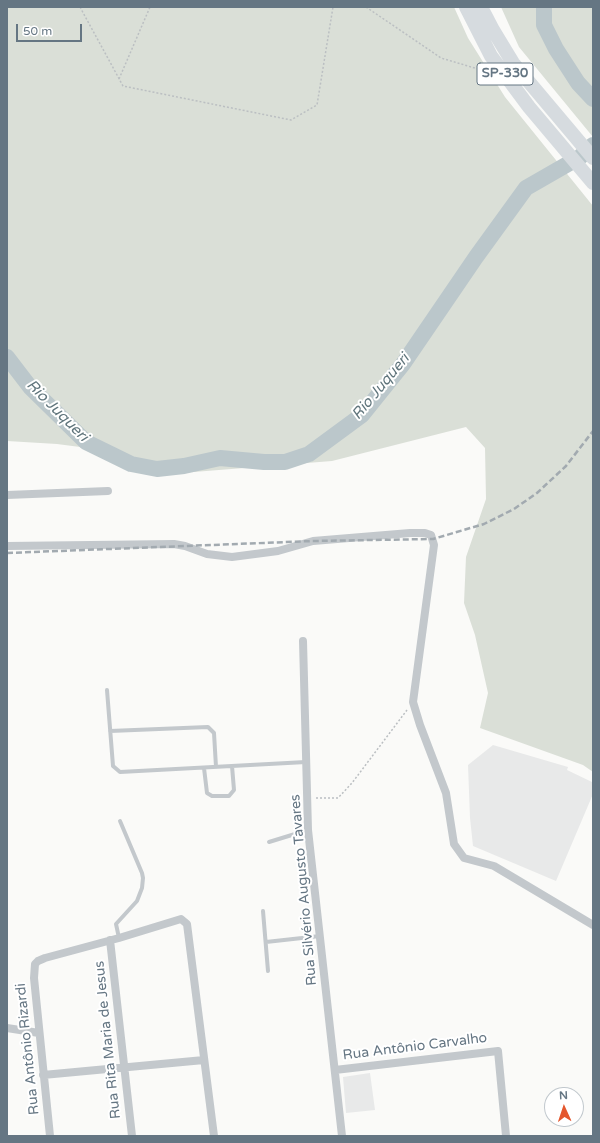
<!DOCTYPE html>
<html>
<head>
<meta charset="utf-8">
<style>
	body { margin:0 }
	#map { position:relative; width:600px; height:1143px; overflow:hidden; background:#fafaf8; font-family:"Varela Round",sans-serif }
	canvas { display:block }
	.frame { position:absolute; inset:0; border:8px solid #657683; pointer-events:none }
	.north { position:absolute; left:544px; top:1087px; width:40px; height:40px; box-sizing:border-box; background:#fff; border:1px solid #c1c8cd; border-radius:50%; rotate:357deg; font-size:11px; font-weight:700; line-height:16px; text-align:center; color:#657683 }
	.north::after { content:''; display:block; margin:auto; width:14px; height:18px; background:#e4572e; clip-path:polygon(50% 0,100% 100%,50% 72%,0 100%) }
	.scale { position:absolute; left:16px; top:24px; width:66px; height:18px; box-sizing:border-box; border:2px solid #657683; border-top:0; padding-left:5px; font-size:12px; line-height:14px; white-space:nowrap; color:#657683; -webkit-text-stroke:3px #fff; paint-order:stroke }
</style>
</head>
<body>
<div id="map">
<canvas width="600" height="1143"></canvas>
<div class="frame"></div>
<div class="north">N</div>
<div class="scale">50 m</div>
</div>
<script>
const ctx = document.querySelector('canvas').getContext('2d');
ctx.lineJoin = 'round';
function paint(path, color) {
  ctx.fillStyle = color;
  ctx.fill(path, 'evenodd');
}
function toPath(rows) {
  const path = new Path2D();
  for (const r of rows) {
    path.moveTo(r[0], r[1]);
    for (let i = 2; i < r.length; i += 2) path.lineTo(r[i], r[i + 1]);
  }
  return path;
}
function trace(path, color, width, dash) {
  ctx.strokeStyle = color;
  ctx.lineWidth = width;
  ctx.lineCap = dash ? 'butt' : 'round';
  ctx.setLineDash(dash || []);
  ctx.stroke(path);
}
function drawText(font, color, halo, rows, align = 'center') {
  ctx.font = font + ' "Varela Round",sans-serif';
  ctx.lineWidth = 4;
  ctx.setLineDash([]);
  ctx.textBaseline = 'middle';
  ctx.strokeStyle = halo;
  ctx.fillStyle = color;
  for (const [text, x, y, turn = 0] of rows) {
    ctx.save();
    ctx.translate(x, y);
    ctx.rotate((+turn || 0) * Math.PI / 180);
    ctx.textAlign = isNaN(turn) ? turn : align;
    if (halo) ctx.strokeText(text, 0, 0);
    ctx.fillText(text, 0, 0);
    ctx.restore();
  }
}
const built = toPath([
	[493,745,568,767,567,770,592,782,593,794,556,881,473,846,470,818,468,765],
	[370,1073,375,1110,346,1113,343,1077]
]);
const green = toPath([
	[7,7,454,7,468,38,505,97,593,206,593,772,583,765,480,728,488,693,475,635,464,603,466,557,486,499,485,448,466,427,332,461,156,475,80,447,57,444,7,441],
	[501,7,593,7,593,137,519,47]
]);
const river = toPath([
	[544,7,544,25,556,49,578,83,593,99],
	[7,357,30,387,86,442,131,464,157,469,184,466,220,458,264,462,285,462,309,454,362,415,403,364,476,257,526,188,580,157,593,145]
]);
const path = toPath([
	[80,7,123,86,291,120,317,105,333,7],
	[366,7,441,58,488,72],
	[119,79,150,7],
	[316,798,338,798,352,783,407,710]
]);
const lane = toPath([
	[107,690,113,766,120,772,306,762],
	[110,731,208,727,214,733,216,767],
	[204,768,207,793,212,796,229,796,234,790,232,766],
	[269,842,308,830],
	[263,911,268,971],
	[119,938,116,924,137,901,142,888,143,878,142,873,120,821],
	[266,942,320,936]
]);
const street = toPath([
	[7,495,108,491],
	[7,546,174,544,185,546,207,554,232,557,278,551,313,541,410,533,425,533,431,535,434,545,413,702,420,725,446,793,454,844,464,858,494,866,593,925],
	[303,641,308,830,342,1136],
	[110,940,132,1136],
	[7,1028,39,1033],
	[335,1070,498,1051,506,1136],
	[43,1075,204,1060],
	[50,1136,34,978,35,964,38,961,45,958,119,938,181,919,187,924,214,1136]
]);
const highway = toPath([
	[466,7,491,56,529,107,593,183],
	[481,7,493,30,513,63,593,158]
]);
const rail = toPath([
	[7,553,313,541,433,539,484,524,514,509,537,493,566,466,593,431]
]);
const shields = [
	[505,74,56]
];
const shieldNames = [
	["SP-330",505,74]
];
const streetNames = [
	["Rua Silvério Augusto Tavares",304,890,-95],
	["Rua Rita Maria de Jesus",108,1040,-96],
	["Rua Antônio Carvalho",415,1047,-7],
	["Rua Antônio Rizardi",28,1049,-96]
];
const waterNames = [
	["Rio Juqueri",381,387,-50],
	["Rio Juqueri",57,411,45]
];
paint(built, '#e8e9e9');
paint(green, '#dadfd7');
trace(river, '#bbc7cb', 16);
trace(path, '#bbbfc2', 1.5, [2, 2]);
trace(lane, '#c3c8cc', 4);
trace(street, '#c3c8cc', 8);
trace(highway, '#d6dbdf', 14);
trace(rail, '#a2aab0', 2.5, [6, 3]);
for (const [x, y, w] of shields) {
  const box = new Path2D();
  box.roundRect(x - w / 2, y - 11, w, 22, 3);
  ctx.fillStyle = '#fff';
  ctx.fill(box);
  trace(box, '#657683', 1);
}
drawText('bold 13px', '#657683', null, shieldNames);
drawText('14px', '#657683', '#fff', streetNames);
drawText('italic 15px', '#60757c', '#fff', waterNames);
</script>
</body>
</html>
